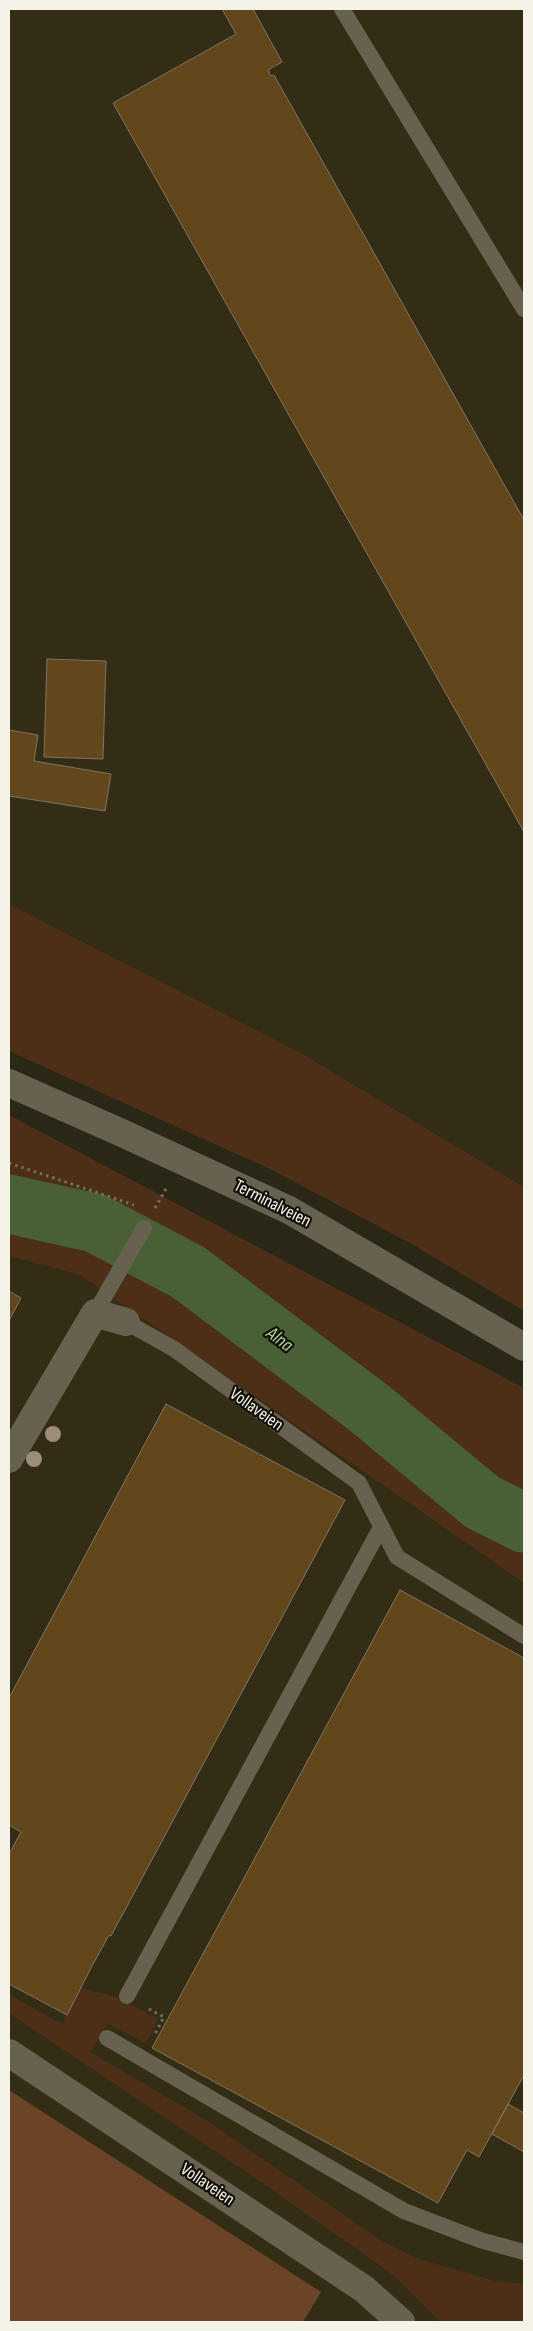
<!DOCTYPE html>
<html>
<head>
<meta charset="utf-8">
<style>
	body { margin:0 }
	#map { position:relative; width:533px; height:2331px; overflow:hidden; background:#2b2716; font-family:"Sofia Sans Condensed",sans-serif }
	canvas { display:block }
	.frame { position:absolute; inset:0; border:10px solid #f5f2e7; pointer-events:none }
</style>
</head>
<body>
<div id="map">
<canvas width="533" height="2331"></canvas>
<div class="frame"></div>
</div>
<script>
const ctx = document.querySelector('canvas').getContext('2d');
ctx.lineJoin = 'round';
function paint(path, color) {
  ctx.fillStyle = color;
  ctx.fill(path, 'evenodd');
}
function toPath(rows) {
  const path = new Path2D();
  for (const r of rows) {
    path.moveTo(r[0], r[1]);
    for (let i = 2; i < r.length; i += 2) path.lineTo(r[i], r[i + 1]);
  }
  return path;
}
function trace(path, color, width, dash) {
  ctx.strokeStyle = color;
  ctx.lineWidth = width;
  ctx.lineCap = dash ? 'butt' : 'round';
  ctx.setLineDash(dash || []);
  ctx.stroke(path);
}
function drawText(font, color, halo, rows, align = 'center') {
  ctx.font = font + ' "Sofia Sans Condensed",sans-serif';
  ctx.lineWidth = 4.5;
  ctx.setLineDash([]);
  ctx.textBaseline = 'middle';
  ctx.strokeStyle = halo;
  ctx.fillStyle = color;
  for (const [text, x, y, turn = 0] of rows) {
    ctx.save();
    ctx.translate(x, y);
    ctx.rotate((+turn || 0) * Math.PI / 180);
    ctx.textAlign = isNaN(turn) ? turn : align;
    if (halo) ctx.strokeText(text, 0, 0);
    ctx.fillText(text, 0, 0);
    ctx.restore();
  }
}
const built = toPath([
	[9,9,524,9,524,1187,301,1053,9,904],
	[9,1256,80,1275,524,1583,524,2322,9,2322]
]);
const green = toPath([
	[9,904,301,1053,524,1187,524,1311,410,1243,270,1169,9,1051],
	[9,1115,524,1388,524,1583,80,1275,9,1256],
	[81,1988,117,1997,158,2019,146,2043,108,2024,90,2052,206,2120,382,2241,416,2258,495,2281,524,2284,524,2322,440,2322,391,2273,248,2173,9,2013,9,1995,62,2024]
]);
const forest = toPath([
	[9,2090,321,2292,303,2322,9,2322]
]);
const water = toPath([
	[9,1191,63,1202,115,1217,103,1244,51,1226,9,1216,9,1191]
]);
const river = toPath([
	[9,1204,95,1223,188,1272,369,1408,482,1502,524,1523]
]);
const building = toPath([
	[222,9,253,9,282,62,268,70,271,76,274,75,524,520,524,832,113,103,236,34,222,9],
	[47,659,106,661,103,759,44,757,47,659],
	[9,730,38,735,34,761,111,774,105,811,9,796,9,730],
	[9,1291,21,1298,9,1321,9,1291],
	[166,1404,345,1500,111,1936,109,1935,92,1966,67,2015,9,1984,9,1854,21,1832,9,1825,9,1698,166,1404],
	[400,1590,524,1658,524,2075,479,2157,467,2150,438,2203,152,2048,400,1590],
	[508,2104,524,2113,524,2152,492,2134,508,2104]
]);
const path = toPath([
	[9,1163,134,1205],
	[155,1208,167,1187],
	[149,2009,164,2017,154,2036]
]);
const service = toPath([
	[342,9,524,309],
	[95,1313,144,1228],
	[126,1322,174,1349,359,1483,397,1557,524,1636],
	[127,1996,381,1527],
	[107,2038,404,2211,480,2240,524,2252]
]);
const minor = toPath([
	[9,1083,122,1133,289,1210,524,1347],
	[9,1459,95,1313,126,1322],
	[9,2053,364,2289,401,2322]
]);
const trees = [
	[53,1434],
	[34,1459]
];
const streetNames = [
	["Terminalveien",272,1204,27],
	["Vollaveien",256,1410,35],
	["Vollaveien",207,2185,34]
];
const waterNames = [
	["Alna",279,1340,37]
];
paint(built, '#332d15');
paint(green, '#4d2f18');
paint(forest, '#6b4427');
paint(water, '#496037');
trace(water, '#7d8c6c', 1);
trace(river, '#496037', 59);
paint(building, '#62471d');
trace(building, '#7f7362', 1);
trace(path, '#736f60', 3, [2.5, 4]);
trace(service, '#67614f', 16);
trace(minor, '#67614f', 28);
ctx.fillStyle = '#9c8c7a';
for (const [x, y] of trees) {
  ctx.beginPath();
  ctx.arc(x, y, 8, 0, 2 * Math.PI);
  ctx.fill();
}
drawText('18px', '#f5f2e7', '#121008', streetNames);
drawText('italic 19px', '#b4da97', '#121008', waterNames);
</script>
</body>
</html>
